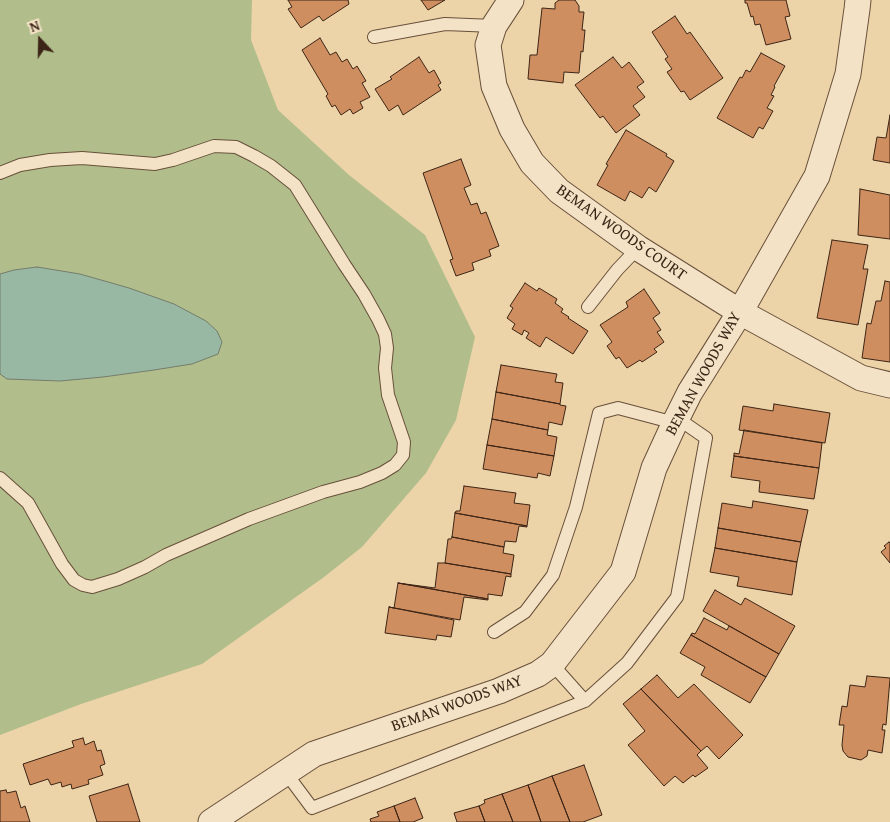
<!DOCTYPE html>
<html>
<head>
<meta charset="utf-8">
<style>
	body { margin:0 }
	#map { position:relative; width:890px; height:822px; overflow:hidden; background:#ecd3a8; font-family:"Gentium Book Plus",serif }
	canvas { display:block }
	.north { position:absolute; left:15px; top:15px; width:50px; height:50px; -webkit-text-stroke:4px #f3e2c6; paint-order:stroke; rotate:339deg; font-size:14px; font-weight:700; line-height:20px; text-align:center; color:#3c2516 }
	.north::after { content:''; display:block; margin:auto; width:18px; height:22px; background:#3c2516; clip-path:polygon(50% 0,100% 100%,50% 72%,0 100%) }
</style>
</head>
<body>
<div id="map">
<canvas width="890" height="822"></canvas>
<div class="north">N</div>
</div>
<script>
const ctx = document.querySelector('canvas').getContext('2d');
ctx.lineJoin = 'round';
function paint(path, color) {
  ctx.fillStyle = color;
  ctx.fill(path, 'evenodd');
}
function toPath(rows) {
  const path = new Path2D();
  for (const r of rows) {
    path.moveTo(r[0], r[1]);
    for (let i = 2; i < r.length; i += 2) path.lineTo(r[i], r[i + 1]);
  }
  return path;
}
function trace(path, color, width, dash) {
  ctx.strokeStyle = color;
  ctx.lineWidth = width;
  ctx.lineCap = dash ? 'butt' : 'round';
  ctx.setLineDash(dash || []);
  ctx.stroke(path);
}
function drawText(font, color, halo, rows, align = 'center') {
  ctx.font = font + ' "Gentium Book Plus",serif';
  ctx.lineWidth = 4;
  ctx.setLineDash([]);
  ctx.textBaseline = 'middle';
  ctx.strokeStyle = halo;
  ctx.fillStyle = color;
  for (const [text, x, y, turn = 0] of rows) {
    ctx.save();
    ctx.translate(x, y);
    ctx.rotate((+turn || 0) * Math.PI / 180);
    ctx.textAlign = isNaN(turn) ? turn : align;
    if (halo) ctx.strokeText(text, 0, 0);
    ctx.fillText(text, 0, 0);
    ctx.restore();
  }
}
const green = toPath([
	[0,0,252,0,251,40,278,110,349,175,425,235,475,337,456,420,426,473,362,547,324,577,202,664,81,704,0,735]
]);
const water = toPath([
	[37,267,80,274,129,288,174,304,206,321,217,331,222,342,218,354,192,364,154,370,103,377,60,381,7,379,0,374,0,274,14,270,37,267]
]);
const building = toPath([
	[288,0,348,0,349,4,323,21,319,16,301,28,288,9,292,7,288,0],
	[421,0,445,0,428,10,421,0],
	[559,0,575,0,579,6,579,12,584,12,582,30,585,30,583,52,581,51,579,73,564,72,563,83,528,79,530,55,537,55,542,8,555,9,555,3,559,0],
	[745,0,786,0,790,16,785,17,791,39,766,45,760,24,755,25,753,16,751,17,747,3,745,3,745,0],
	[675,16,687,34,690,32,723,78,690,100,684,91,681,92,667,72,672,69,665,59,668,57,652,32,675,16],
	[320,38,330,55,336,52,342,62,347,59,353,69,357,66,366,81,362,83,370,97,360,102,363,108,353,114,350,109,341,115,335,105,332,107,326,96,328,94,302,50,320,38],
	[761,53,785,66,774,86,775,87,771,95,774,96,767,108,773,111,763,129,759,127,753,138,717,118,740,77,742,78,746,70,750,72,761,53],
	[419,57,429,73,434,70,441,83,438,85,441,90,403,115,398,105,389,111,375,89,392,79,390,77,419,57],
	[613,57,622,68,629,62,644,82,637,87,645,97,633,106,640,115,616,133,603,116,600,118,575,85,613,57],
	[890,115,890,163,873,160,877,137,886,138,890,115],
	[626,130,667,154,666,156,674,161,656,192,649,187,642,198,630,191,625,201,597,185,608,165,606,164,626,130],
	[461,159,471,185,464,188,471,205,477,203,481,214,486,212,499,246,489,250,491,256,472,263,474,270,456,276,450,260,453,259,423,173,461,159],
	[860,189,890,195,890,239,858,235,860,189],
	[832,240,868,245,863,269,868,269,858,325,817,318,832,240],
	[885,281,890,282,890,362,862,358,867,323,871,324,876,301,881,301,885,281],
	[525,283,537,291,539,288,557,299,555,303,563,309,561,312,569,317,568,318,588,331,573,354,546,337,540,347,526,338,529,333,524,330,522,335,512,329,515,324,507,318,513,308,510,306,525,283],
	[644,289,660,313,653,318,661,330,657,332,664,342,654,349,657,352,642,362,640,360,627,368,619,357,616,359,607,346,612,342,600,325,628,307,626,302,644,289],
	[501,365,557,374,555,382,563,383,560,404,496,392,501,365],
	[496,392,560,404,560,405,566,406,562,425,549,422,548,430,492,419,496,392],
	[774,404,830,413,825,443,739,430,743,406,773,411,774,404],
	[492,419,548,430,547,435,557,437,554,456,487,445,492,419],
	[744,430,822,443,819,468,734,456,734,453,739,454,744,430],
	[487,445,554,456,550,476,538,473,537,478,483,469,487,445],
	[734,456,819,468,814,499,759,492,760,481,731,477,734,456],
	[464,486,516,493,514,503,530,505,527,526,455,513,456,511,460,511,464,486],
	[753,501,808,510,801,542,718,528,722,503,752,508,753,501],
	[455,513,527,526,527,527,519,526,516,542,505,541,504,547,452,537,455,513],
	[718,528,801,542,797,562,715,548,718,528],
	[452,537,504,547,503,553,514,555,511,574,445,563,448,539,451,539,452,537],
	[889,542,890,543,890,563,881,552,886,548,884,546,889,542],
	[715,548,797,562,792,595,737,586,739,577,710,572,715,548],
	[438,563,445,563,511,574,511,577,506,576,502,596,488,594,488,599,398,583,435,588,438,563],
	[398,583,488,599,488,600,464,597,460,620,389,607,394,608,398,583],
	[715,590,741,605,745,598,795,626,779,654,703,611,715,590],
	[389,607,454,620,451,637,437,635,436,640,385,633,389,607],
	[704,618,727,630,729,626,779,654,766,677,691,635,692,633,695,634,704,618],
	[691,635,766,677,750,703,701,675,705,667,680,653,691,635],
	[657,675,678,698,694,684,743,735,719,759,707,746,701,751,641,689,657,675],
	[867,676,890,678,890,679,886,725,883,724,882,730,885,730,882,753,868,750,867,756,861,760,848,757,843,751,842,745,844,725,839,725,842,706,847,707,850,685,865,687,867,676],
	[641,689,701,751,697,755,708,768,695,777,693,775,683,783,675,776,664,786,628,745,645,731,623,704,641,689],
	[83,738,85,745,94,741,97,751,101,750,105,764,100,766,103,775,88,780,89,784,72,789,71,784,62,787,61,782,51,785,48,779,30,785,23,764,74,747,72,741,83,738],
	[584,765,602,815,583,822,570,822,552,776,584,765],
	[552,776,570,822,541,822,528,785,552,776],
	[128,784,140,822,97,822,89,796,128,784],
	[528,785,541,822,513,822,502,794,528,785],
	[6,790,7,793,16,791,21,808,25,806,30,822,0,822,0,791,6,790],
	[502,794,513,822,485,822,479,806,485,803,484,800,502,794],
	[415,798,423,818,413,822,400,822,394,806,415,798],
	[394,806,400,822,371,822,370,819,379,816,377,812,394,806],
	[479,806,485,822,457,822,454,813,479,806]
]);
const service = toPath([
	[374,37,445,24,494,26],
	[0,173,20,165,50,160,82,158,155,164,173,160,214,146,236,147,254,156,271,166,295,185,344,264,364,294,378,319,385,334,387,348,385,368,388,395,404,442,403,455,395,465,382,473,360,482,323,492,249,519,166,555,145,567,118,579,92,587,83,585,74,580,62,564,28,503,0,478],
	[588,307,617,270,638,248],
	[494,632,525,612,553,575,576,507,599,413,618,408,675,423],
	[552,664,585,701],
	[286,773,312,808,585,701,627,663,677,597,706,438,677,418]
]);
const minor = toPath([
	[511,0,494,26,488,45,494,86,512,129,532,163,559,191,638,248,740,312,861,378,890,385],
	[211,822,314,754,499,691,538,674,552,664,623,572,654,468,677,418,690,392,740,312,817,176,848,74,857,9,858,0]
]);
const streetNames = [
	["BEMAN WOODS COURT",621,233,35],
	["BEMAN WOODS WAY",704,374,-61],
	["BEMAN WOODS WAY",457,704,-20]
];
paint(green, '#b1be8c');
paint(water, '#99b8a4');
trace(water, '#747d6b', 1);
paint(building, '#cf8e5f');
trace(building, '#3c2516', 1);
trace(service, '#68503a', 14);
trace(minor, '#68503a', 27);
trace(service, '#f3e2c6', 12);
trace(minor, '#f3e2c6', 25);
drawText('16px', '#3c2516', '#f3e2c6', streetNames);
</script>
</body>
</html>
